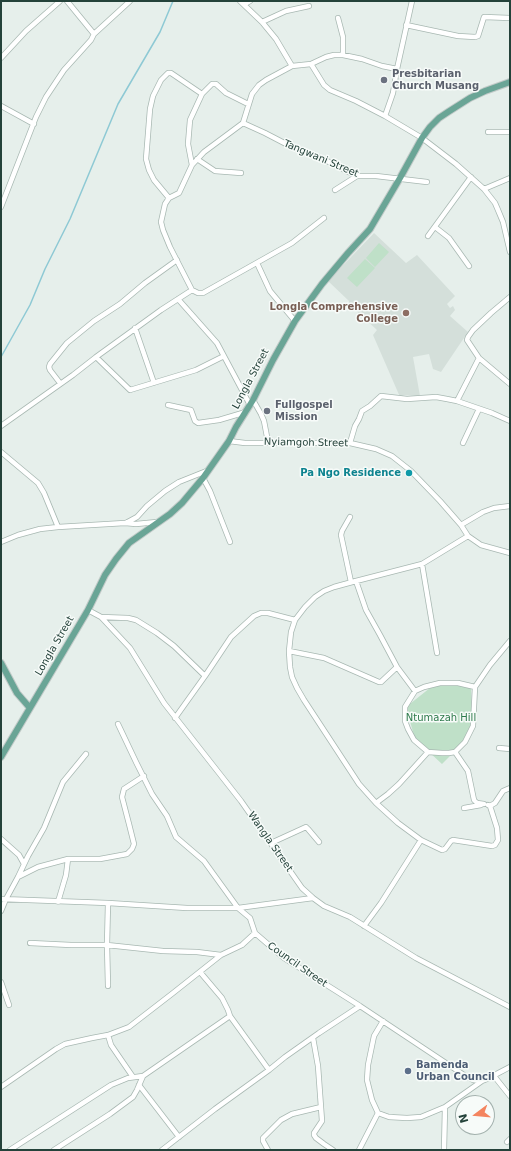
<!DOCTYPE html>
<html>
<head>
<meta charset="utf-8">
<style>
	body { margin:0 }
	#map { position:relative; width:511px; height:1151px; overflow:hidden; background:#e6efeb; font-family:"DejaVu Sans",sans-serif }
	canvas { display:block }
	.frame { position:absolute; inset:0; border:2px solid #24423a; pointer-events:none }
	.north { position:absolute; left:455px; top:1095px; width:40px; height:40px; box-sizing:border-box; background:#f7fbf9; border:1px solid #a3b1ad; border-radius:50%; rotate:254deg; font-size:11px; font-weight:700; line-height:16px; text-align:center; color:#24423a }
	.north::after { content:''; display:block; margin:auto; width:14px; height:18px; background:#f4845f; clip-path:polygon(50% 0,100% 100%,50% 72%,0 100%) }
</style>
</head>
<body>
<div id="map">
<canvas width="511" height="1151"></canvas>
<div class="frame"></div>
<div class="north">N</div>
</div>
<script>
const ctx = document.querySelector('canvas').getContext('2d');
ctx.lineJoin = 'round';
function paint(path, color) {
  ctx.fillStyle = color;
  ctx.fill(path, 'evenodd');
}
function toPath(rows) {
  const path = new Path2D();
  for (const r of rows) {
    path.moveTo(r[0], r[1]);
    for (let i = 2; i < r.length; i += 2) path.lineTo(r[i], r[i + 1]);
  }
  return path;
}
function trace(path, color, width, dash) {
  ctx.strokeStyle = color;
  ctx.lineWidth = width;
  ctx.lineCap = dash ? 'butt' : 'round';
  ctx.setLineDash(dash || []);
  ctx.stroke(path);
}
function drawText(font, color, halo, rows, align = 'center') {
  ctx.font = font + ' "DejaVu Sans",sans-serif';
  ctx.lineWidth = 3;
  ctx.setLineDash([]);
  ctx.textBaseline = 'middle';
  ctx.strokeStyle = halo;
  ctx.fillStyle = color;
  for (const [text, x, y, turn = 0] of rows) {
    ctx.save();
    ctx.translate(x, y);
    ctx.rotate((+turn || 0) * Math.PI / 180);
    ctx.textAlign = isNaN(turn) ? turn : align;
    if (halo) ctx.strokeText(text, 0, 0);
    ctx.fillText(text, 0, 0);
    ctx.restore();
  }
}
const built = toPath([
	[374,233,406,263,417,255,455,296,447,304,450,308,453,306,455,310,450,316,468,332,441,372,433,369,429,354,413,357,420,396,404,395,400,397,373,335,377,330,349,304,349,301,328,281]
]);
const green = toPath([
	[379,243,389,252,375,267,366,258],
	[365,259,375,268,357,287,347,278],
	[435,684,459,684,471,687,472,727,464,742,442,764,415,739,406,707]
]);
const stream = toPath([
	[1,357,30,305,45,269,70,219,118,104,160,32,173,1]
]);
const minor = toPath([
	[240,1,262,22,276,39,292,66],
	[245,4,250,1],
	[338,18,343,37,343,55],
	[262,22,286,11,309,6],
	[406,25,458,36,475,37,478,36,484,17,510,18],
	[94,34,130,1],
	[1,58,26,31,60,1],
	[311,64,326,57,334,55,343,55,362,59,382,66,397,69,393,93,385,116],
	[397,69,412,1],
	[248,104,226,93,216,84,212,84,202,94,190,120,188,144,192,165,204,152,243,123,252,94,259,85,266,80,292,66,311,64,324,85,330,90,356,101,385,116,422,138,456,164,484,189,495,203,498,210,503,222,510,252],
	[1,106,34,124],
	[243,123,265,133,290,146,327,161,357,176,376,176,427,182],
	[488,132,510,132],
	[197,159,215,171,241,173],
	[192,165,179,193,169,198,165,204,161,222,163,230,170,247,192,290,198,293,203,293,292,243,324,218],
	[484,189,510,178],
	[335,190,357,176],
	[169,198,154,180,149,170,146,159,150,109,153,96,161,80,168,73,171,73,202,94],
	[1,207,36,117,46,97,64,70,91,40,94,34,67,1],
	[435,227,449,238,469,266],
	[428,236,471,177],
	[257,263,270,291,295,321],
	[510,297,491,313,473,330,468,337,467,340,479,358,510,384],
	[178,299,217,343,250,405],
	[135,328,154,383],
	[96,357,161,310,192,290],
	[60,383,50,370,49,367,50,364,67,343,94,321,120,304,145,283,177,260],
	[253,400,261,414,264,421,268,442],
	[457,401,479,358],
	[168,405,191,410,195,421,198,423,219,420,246,412],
	[1,426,73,375,96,357,130,390,196,370,224,356],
	[229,441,245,443,350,443,376,449,392,456,411,471,440,501,461,525,468,536,481,545,510,553],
	[350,443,355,426,359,419,362,411,370,406,381,396,407,399,436,397,447,399,457,401,492,413,510,421],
	[463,443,479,409],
	[1,452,38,483,44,493,58,527],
	[203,478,210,491,230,542],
	[350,517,342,531,341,535,351,582],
	[126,523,137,517,147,506,165,491,179,482,209,470],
	[461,525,483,512,494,508,510,506],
	[1,542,18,535,40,529,58,527,125,523,136,524,157,522],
	[422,564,437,653],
	[356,581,334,587,324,591,315,597,305,607,295,620,291,632,289,651,290,667,292,677,297,688,304,700,359,784,376,803,398,823,421,840,442,850,445,849,451,841,453,840,492,846,495,845,498,840,497,828,490,806],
	[88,610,101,617,130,648,164,703,241,801,302,888,313,898,324,906,350,917,416,958,510,1007],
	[101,617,128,618,136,620,157,633,174,646,205,676],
	[289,651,324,658,379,682,381,682,397,667],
	[440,683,458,683,475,687,473,726,465,742,455,752,449,753,442,753,428,752,414,740,408,729,405,721,405,707,415,691,424,687,440,683],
	[475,687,490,665,510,641],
	[415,691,397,667,380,635,366,610,356,581,422,564,468,536],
	[175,718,205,676,231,637,254,616,261,613,268,613,295,620],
	[118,724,136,762,152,794,167,816,176,837,204,861,238,908,313,898],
	[499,748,510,749],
	[455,752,468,771,474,800,477,803,484,804],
	[376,803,388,794,399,784,428,752],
	[488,805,490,806,495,803,503,791,510,788],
	[464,808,481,805],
	[1,839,19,855,24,864],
	[271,843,306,827,308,829,319,842],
	[18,877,38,867,68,859,100,859,127,854,132,849,134,844,129,824,122,797,124,789,144,776],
	[1,899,108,903,187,908,238,908,250,918,255,933,284,958,360,1006,464,1075,473,1080,482,1081,487,1079,510,1067],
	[58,902,66,875,68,859],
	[108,903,107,945,108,986],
	[1,911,6,899,18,877,28,856,44,828,63,782,86,754],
	[364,926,381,903,421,840],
	[30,943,71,945,107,945,163,951,197,952,221,955],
	[1,982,9,1005],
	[230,1016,269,1070],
	[383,1021,374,1036,368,1065,367,1080,372,1100,378,1113,389,1117,407,1118,421,1117,445,1107,482,1081],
	[108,1035,111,1045,133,1077],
	[313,1038,318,1066,322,1121,314,1133,314,1135,316,1138,324,1144,333,1150],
	[494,1076,510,1096],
	[139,1085,179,1137],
	[1,1087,56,1049,65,1044,92,1038,108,1035,129,1027,173,993,221,955,242,945,255,933],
	[507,1142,510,1139],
	[10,1150,111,1085,128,1078,143,1076,230,1016,228,1010,222,998,200,972],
	[54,1150,110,1114,133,1097,137,1090,143,1076],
	[162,1150,215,1109,269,1070,285,1057,319,1033,360,1006],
	[268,1150,263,1141,263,1138,281,1120,292,1114,321,1107],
	[359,1150,378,1113],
	[444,1150,445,1107]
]);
const major = toPath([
	[1,663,17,693,30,708],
	[1,757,88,610,105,575,116,559,129,543,170,514,182,503,203,478,229,441,236,427,253,400,273,360,295,321,322,284,348,253,370,229,400,178,422,138,430,127,439,118,448,112,470,98,485,91,510,82]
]);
const markers = [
	[384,80,4,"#6b7280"],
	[406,313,4,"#8d6e63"],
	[267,411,4,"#6b7280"],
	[409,473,4,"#0f9aa8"],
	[408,1071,4,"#5c6f8a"]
];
const worshipNames = [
	["Presbitarian",392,74],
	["Church Musang",392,86],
	["Fullgospel",275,405],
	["Mission",275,417]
];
const streetNames = [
	["Tangwani Street",321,159,23],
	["Longla Street",251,379,-62],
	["Nyiamgoh Street",306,443,1],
	["Longla Street",55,646,-60],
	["Wangla Street",270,842,55],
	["Council Street",297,965,35]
];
const educationNames = [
	["Longla Comprehensive",398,307],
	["College",398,319]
];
const cultureNames = [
	["Pa Ngo Residence",401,473]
];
const parkNames = [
	["Ntumazah Hill",441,718]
];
const serviceNames = [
	["Bamenda",416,1065],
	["Urban Council",416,1077]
];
paint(built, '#d4dfda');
paint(green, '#bfe0c8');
trace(stream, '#8ec9d4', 1.5);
trace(minor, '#a8b8b2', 6);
trace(major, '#c2cac8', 8);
trace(minor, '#fff', 4.5);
trace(major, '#6aa596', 6);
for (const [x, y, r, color] of markers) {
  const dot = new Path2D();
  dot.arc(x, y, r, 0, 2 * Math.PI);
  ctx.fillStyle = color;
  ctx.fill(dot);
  trace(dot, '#f7fbf9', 1.5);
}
drawText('bold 10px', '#5b616d', '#f7fbf9', worshipNames, 'left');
drawText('10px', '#24423a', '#f7fbf9', streetNames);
drawText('bold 10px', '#785e54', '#f7fbf9', educationNames, 'right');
drawText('bold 10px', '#0d838f', '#f7fbf9', cultureNames, 'right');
drawText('10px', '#2d7a4b', '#f7fbf9', parkNames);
drawText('bold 10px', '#4e5e75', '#f7fbf9', serviceNames, 'left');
</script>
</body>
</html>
